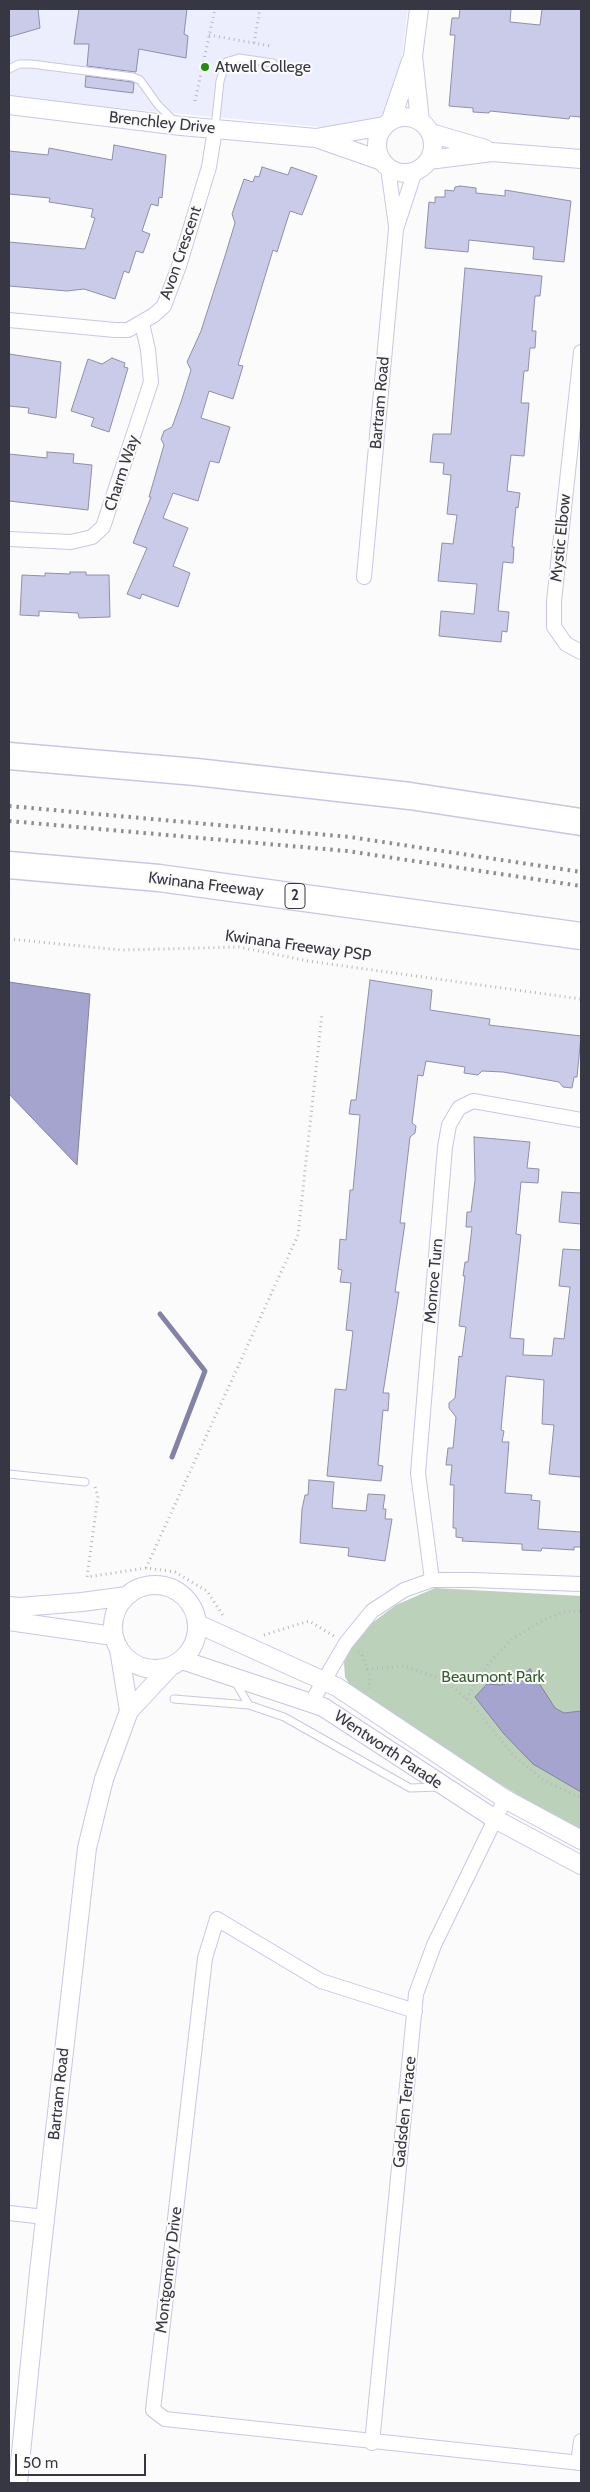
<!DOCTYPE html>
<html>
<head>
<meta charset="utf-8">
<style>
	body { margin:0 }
	#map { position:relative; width:590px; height:2492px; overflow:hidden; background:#fbfbfb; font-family:Cabin,sans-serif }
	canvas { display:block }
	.frame { position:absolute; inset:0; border:10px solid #373743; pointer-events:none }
	.scale { position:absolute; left:15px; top:2454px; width:131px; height:22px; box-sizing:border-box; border:2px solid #373743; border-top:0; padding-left:6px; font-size:15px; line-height:18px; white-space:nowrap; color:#373743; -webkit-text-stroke:4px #fbfbfb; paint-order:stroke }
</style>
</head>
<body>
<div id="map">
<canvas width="590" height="2492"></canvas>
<div class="frame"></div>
<div class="scale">50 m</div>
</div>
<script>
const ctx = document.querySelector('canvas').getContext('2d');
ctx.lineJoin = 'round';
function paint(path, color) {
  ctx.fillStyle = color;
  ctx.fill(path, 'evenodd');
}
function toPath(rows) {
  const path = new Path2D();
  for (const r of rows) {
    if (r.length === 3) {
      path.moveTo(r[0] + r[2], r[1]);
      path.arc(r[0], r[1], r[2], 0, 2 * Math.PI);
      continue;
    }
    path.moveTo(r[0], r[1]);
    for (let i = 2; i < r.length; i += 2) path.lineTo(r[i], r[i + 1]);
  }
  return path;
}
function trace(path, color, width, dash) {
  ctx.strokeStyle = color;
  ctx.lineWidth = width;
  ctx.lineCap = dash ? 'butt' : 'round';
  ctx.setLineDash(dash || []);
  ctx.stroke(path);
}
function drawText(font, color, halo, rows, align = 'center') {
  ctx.font = font + ' Cabin,sans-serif';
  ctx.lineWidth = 4;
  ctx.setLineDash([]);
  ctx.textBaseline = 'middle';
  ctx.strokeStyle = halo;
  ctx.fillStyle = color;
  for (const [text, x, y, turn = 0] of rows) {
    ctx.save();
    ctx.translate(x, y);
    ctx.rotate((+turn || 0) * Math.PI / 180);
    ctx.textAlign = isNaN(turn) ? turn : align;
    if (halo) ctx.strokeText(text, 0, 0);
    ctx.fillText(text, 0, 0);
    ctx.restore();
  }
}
const built = toPath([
	[9,9,408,9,399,79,385,113,368,123,333,128,9,98]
]);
const green = toPath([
	[435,1588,581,1596,581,1832,565,1824,479,1771,353,1690,345,1677,344,1662,350,1649,372,1623,396,1605]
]);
const water = toPath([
	[9,982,90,994,77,1165,9,1094,9,982],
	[530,1669,555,1708,564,1713,581,1711,581,1792,533,1764,504,1734,475,1697,487,1684,501,1685,515,1681,530,1669]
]);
const stream = toPath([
	[160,1314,205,1371,172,1457]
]);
const building = toPath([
	[9,9,38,9,40,28,9,37,9,9],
	[79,9,187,9,184,34,188,36,186,58,139,49,136,72,87,66,89,44,74,44,79,9],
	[460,9,511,9,510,22,540,25,542,9,581,9,581,117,570,116,569,119,490,111,489,113,473,112,473,108,449,106,455,35,450,35,452,18,459,18,460,9],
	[86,76,132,82,134,83,133,93,85,87,86,76],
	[114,145,166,155,162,198,159,197,158,206,151,204,142,231,150,234,143,253,136,251,129,273,124,271,115,299,84,289,67,291,9,286,9,242,85,249,95,218,91,217,93,209,49,202,50,198,9,194,9,151,48,155,49,148,112,160,114,145],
	[262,167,288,175,291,167,317,176,302,215,290,211,277,252,273,250,238,365,243,366,233,399,209,391,201,418,230,427,219,463,210,461,198,501,173,493,163,518,188,528,173,566,190,573,178,607,142,594,140,599,127,594,147,548,133,543,151,497,149,497,164,445,161,439,164,431,172,427,181,402,191,370,187,362,201,331,225,256,235,223,232,214,244,179,253,182,255,176,259,177,262,167],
	[460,186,476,188,476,193,505,196,505,190,571,201,564,262,533,259,534,247,469,240,468,252,425,248,429,202,435,203,435,197,445,197,445,190,454,191,455,187,460,186],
	[465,268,542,276,540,296,535,296,532,331,536,331,535,348,530,348,528,371,524,371,521,403,529,403,524,456,511,455,507,491,520,493,518,508,516,507,512,547,514,547,513,563,503,562,498,611,509,612,507,632,502,631,501,642,439,636,441,611,474,614,477,584,438,581,442,543,453,544,457,515,447,514,451,475,443,474,444,463,430,462,433,434,451,434,465,268],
	[9,354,61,362,56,418,28,413,29,408,9,406,9,354],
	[112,358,125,363,124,367,128,368,109,432,91,426,94,418,71,411,88,359,102,364,112,358],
	[47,452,74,454,73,463,92,465,88,510,9,501,9,454,47,458,47,452],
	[70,572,86,572,86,575,109,575,110,617,79,618,78,613,39,611,39,616,20,615,22,575,45,576,45,573,70,574,70,572],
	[370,980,432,990,430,1010,490,1019,489,1025,581,1036,577,1077,574,1077,572,1088,563,1087,559,1082,503,1072,482,1071,478,1075,464,1073,465,1067,426,1061,423,1076,418,1075,412,1123,416,1126,415,1133,410,1137,400,1223,405,1223,395,1292,399,1292,383,1393,389,1393,389,1396,388,1411,383,1410,378,1465,383,1466,381,1481,327,1476,335,1389,346,1390,353,1331,346,1330,351,1283,340,1282,342,1270,338,1269,340,1239,346,1240,350,1190,353,1190,360,1115,349,1114,351,1100,356,1100,370,980],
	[474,1137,530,1142,527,1168,539,1169,538,1183,521,1182,516,1234,521,1235,510,1338,524,1339,523,1355,552,1356,554,1338,564,1339,570,1287,559,1286,563,1249,581,1250,581,1477,549,1474,554,1425,542,1424,544,1380,506,1376,501,1430,504,1431,502,1442,509,1442,505,1493,532,1495,531,1500,540,1501,538,1529,581,1532,581,1547,574,1547,574,1550,542,1548,541,1551,522,1550,522,1544,462,1541,463,1538,456,1537,456,1528,453,1528,454,1485,450,1485,452,1465,446,1465,448,1448,453,1448,456,1417,449,1408,449,1403,455,1398,459,1356,462,1357,466,1327,459,1326,465,1276,463,1276,465,1262,468,1262,472,1227,466,1227,467,1212,471,1212,475,1180,474,1137],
	[562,1192,581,1193,581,1224,559,1222,562,1192],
	[309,1480,334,1482,332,1508,366,1511,368,1494,385,1495,383,1509,386,1509,385,1519,392,1519,385,1561,348,1556,349,1548,300,1543,302,1509,305,1495,308,1495,309,1480]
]);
const path = toPath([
	[209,35,271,46],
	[254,43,260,9],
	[195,101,215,9],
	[9,939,121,950,239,947,308,961,581,999],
	[95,1487,98,1496,87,1577,146,1568,175,1572,207,1591,224,1617],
	[146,1568,298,1235,322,1014],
	[264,1635,309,1621,334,1636],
	[358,1652,362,1655,370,1677,369,1689],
	[367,1669,404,1666,445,1680,470,1702,512,1754,543,1780,581,1798],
	[466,1699,488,1664,513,1638,546,1619,564,1612,581,1611]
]);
const service = toPath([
	[9,69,19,64,31,64,133,77,140,80,158,105,174,121],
	[215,128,220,81,226,62,239,58,273,63],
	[9,1474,85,1482],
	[234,1680,249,1705,284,1717,410,1788,439,1787],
	[174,1699,249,1705]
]);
const minor = toPath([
	[388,168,396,226],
	[9,320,115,330,128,330,154,315,164,306,179,266,209,167,215,129],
	[581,352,554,601,554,627,566,644,581,652],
	[9,539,71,542,92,537,103,527,151,382,148,350,142,323],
	[364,577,396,229,415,171],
	[432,1580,418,1473,445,1147,449,1125,459,1108,473,1101,581,1120],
	[311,1703,346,1643,372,1611,404,1590,432,1580,473,1580,581,1584],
	[415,2011,321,1981,217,1919,205,1958,153,2410,165,2419,581,2463],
	[9,2213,45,2217],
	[372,2443,416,1994,434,1945,505,1799],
	[578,2463,581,2441]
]);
const tertiary = toPath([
	[419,9,413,56,420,121],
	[9,105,181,126,316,138,384,126],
	[405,145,28],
	[391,120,411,61],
	[431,133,485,149],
	[319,139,382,161],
	[429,160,492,152,581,159],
	[155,1627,42],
	[9,1606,20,1607,82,1602,127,1596],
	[9,1621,113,1636],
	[198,1624,337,1687,505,1799,581,1840],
	[119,1649,129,1711],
	[182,1660,323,1707,495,1819,581,1865],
	[18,2483,39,2272,87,1848,104,1779,129,1711,170,1667]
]);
const motorway = toPath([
	[9,756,196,772,410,796,581,822],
	[9,865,159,878,581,936]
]);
const rail = toPath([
	[9,806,350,837,581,872],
	[9,821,347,851,581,886]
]);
const markers = [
	[205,67,5,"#218d11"]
];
const shields = [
	[295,896,20]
];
const shieldNames = [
	["2",295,896]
];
const poiNames = [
	["Atwell College",215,67]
];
const streetNames = [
	["Brenchley Drive",162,123,6],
	["Avon Crescent",181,253,-71],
	["Bartram Road",380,403,-85],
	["Charm Way",122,473,-72],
	["Mystic Elbow",561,538,-84],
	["Kwinana Freeway",206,885,7],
	["Kwinana Freeway PSP",298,946,8],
	["Monroe Turn",434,1281,-85],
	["Wentworth Parade",388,1750,34],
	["Bartram Road",59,2094,-84],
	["Gadsden Terrace",405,2112,-84],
	["Montgomery Drive",169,2270,-83]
];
const parkNames = [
	["Beaumont Park",493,1677]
];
paint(built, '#edeefd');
paint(green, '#bcd1b9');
paint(water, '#a4a4cf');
trace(water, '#8383a5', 1);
trace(stream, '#8383a5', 5);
paint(building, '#cacbe8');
trace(building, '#8f8faa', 1);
trace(service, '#c7c7e4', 9);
trace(minor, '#c7c7e4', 16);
trace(tertiary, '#c7c7e4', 20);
trace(motorway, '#c7c7e4', 29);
trace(path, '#b8b8bc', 3, [1, 4]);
trace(service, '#fff', 7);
trace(minor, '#fff', 14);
trace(tertiary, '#fff', 18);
trace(motorway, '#fff', 26);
trace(rail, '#8d8d93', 4, [2.5, 5]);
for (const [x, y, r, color] of markers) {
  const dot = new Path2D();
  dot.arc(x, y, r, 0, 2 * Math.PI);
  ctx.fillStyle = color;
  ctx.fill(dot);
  trace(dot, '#fbfbfb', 2);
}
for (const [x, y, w] of shields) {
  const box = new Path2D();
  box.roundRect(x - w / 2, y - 12.5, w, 25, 4);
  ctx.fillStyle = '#fbfbfb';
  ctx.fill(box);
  trace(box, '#373743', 1);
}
drawText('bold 15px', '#373743', null, shieldNames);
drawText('16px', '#373743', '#fbfbfb', poiNames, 'left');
drawText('16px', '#373743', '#fbfbfb', streetNames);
drawText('16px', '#335f2d', '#fbfbfb', parkNames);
</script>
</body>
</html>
